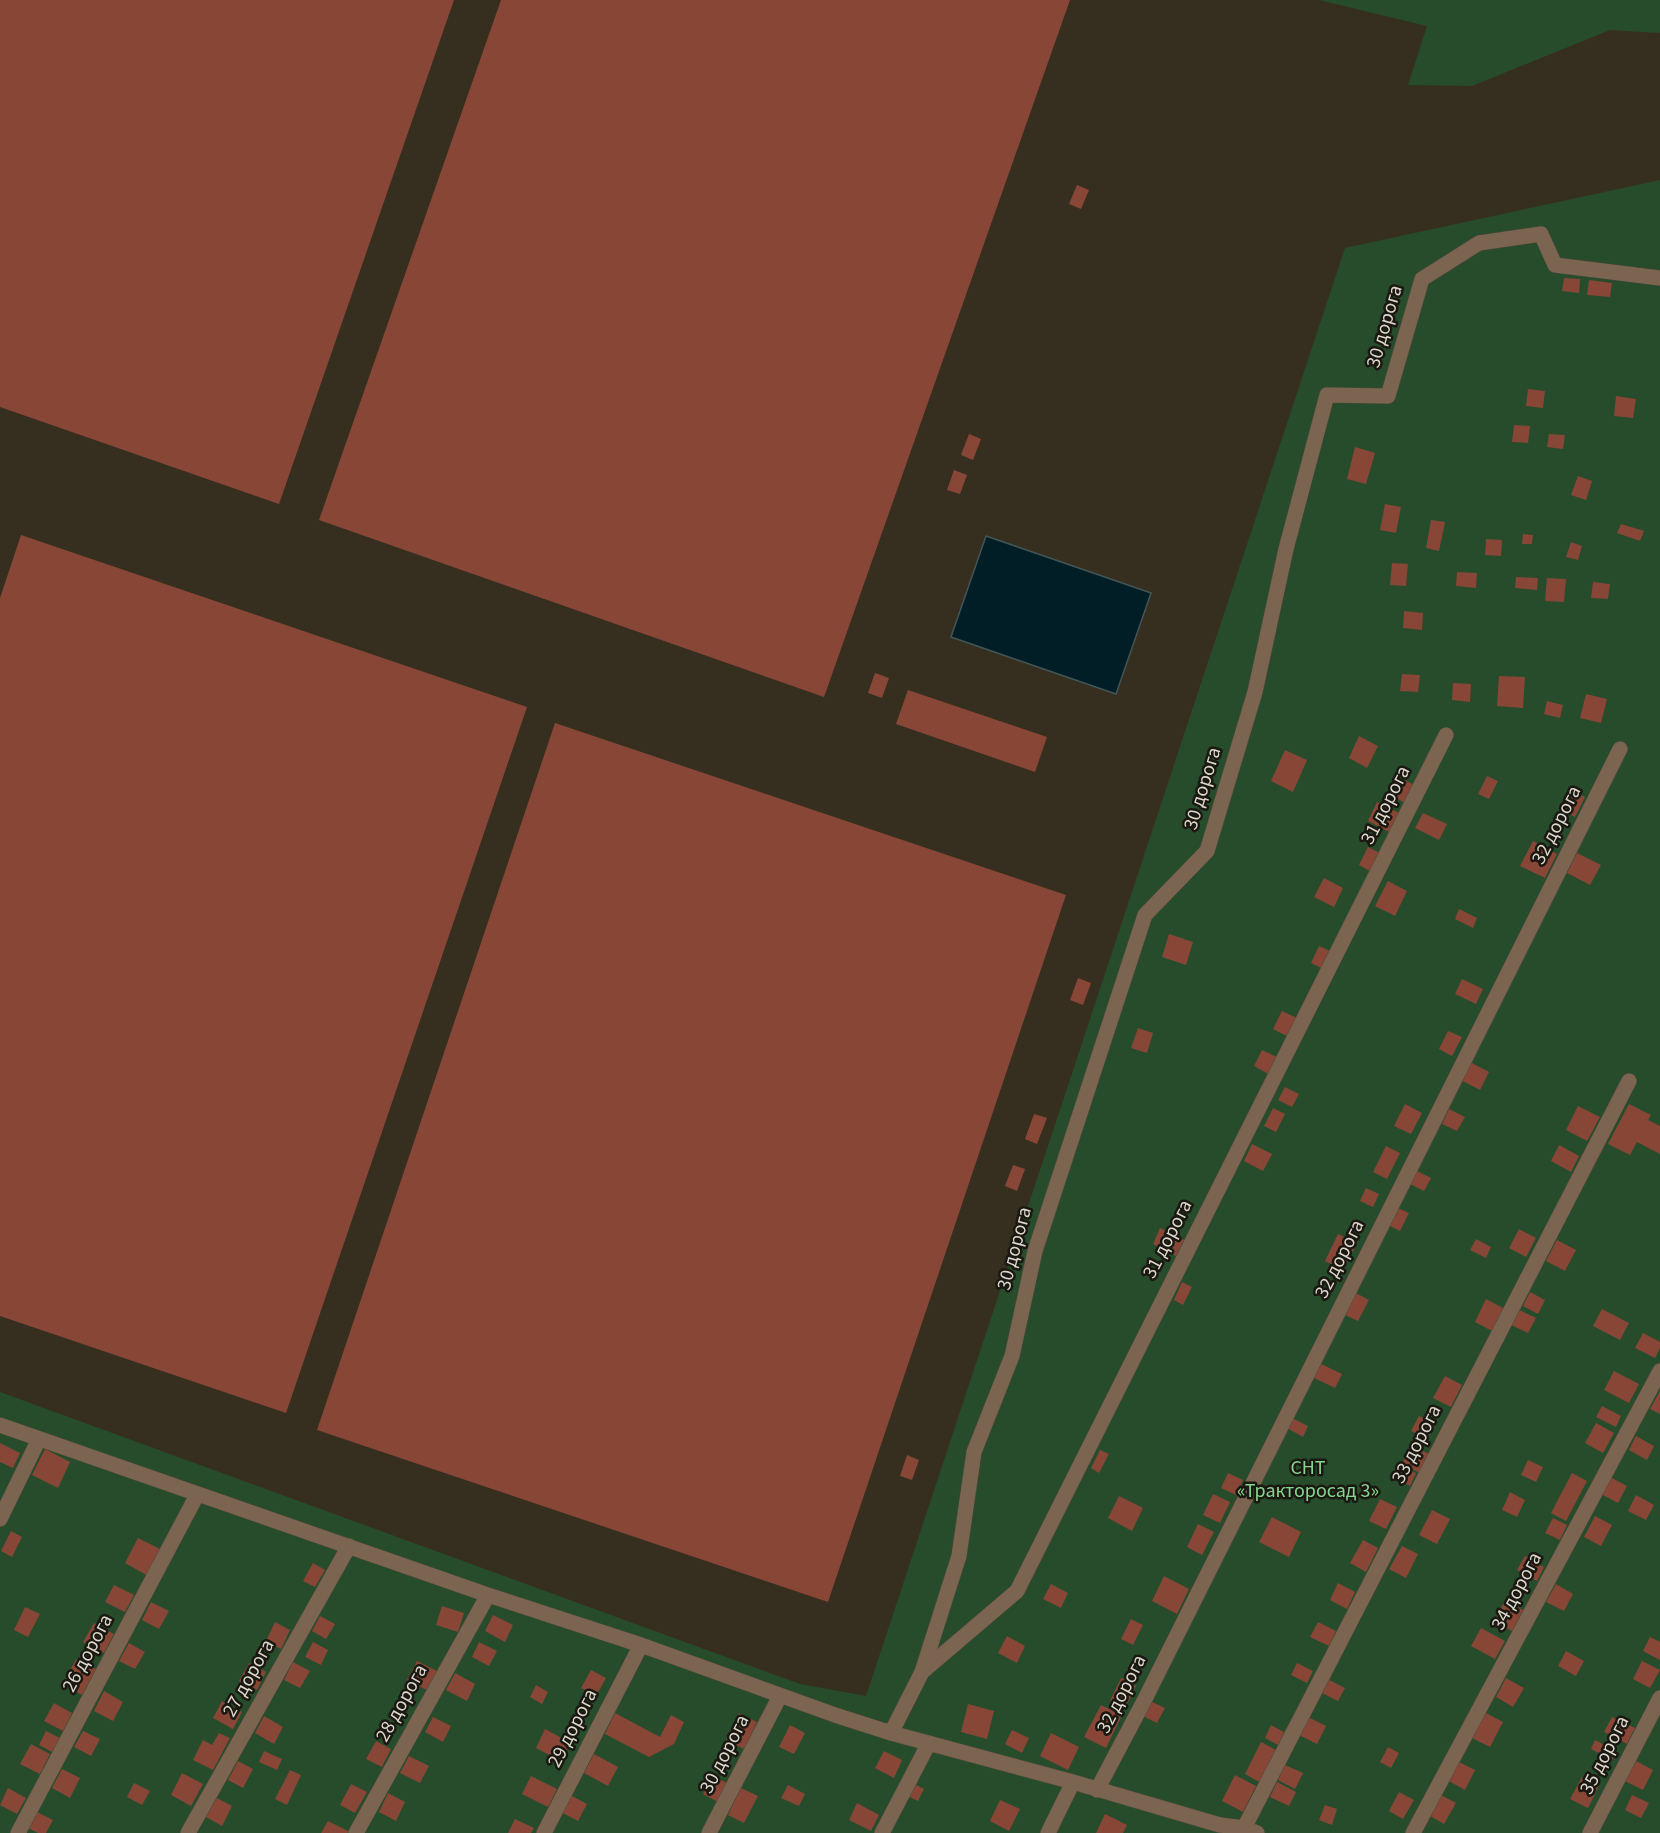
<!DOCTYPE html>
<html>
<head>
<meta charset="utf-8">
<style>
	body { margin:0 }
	canvas { display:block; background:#362f1f }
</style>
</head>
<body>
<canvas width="1660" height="1833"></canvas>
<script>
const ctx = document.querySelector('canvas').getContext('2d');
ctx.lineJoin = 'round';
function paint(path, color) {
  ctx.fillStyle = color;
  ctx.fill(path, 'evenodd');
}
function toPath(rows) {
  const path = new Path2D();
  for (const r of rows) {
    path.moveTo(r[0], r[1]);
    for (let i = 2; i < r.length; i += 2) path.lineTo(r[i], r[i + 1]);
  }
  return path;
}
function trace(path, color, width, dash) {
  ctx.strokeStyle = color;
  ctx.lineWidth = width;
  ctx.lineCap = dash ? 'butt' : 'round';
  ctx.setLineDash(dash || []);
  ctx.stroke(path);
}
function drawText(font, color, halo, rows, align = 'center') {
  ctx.font = font + ' "Source Sans 3",sans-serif';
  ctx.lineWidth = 5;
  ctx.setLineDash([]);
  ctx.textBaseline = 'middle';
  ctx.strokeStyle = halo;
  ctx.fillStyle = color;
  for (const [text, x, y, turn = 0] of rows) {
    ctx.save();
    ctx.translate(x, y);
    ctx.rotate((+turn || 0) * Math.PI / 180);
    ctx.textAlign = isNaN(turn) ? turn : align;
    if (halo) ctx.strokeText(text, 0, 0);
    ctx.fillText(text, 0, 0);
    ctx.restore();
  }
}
const green = toPath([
	[1319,0,1660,0,1660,33,1610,30,1472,86,1408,85,1427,26],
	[1660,180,1660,1833,0,1833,0,1392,800,1684,866,1696,1345,248]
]);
const water = toPath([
	[986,536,1151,593,1116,694,951,637,986,536]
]);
const building = toPath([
	[0,0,454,0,279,504,0,407],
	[501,0,1070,0,824,697,319,520],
	[1077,185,1089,190,1081,209,1069,204],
	[1564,278,1580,279,1579,293,1562,291],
	[1589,280,1612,283,1610,297,1587,295],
	[1528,389,1545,391,1543,408,1526,406],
	[1616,396,1636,399,1633,418,1614,416],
	[1514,425,1530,426,1528,443,1512,442],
	[969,434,981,439,973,460,961,455],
	[1549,434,1565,435,1563,449,1547,447],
	[1355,447,1375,453,1366,484,1347,479],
	[954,470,967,475,960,494,947,490],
	[1578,476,1592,481,1586,500,1571,495],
	[1385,504,1401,507,1396,533,1380,530],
	[1431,520,1445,522,1439,551,1426,548],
	[1621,524,1644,531,1640,541,1617,533],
	[1523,534,1533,535,1532,544,1522,544],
	[21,535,527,707,286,1413,0,1316,0,598],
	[1486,539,1502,540,1501,556,1485,555],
	[1571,542,1582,546,1578,560,1566,557],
	[1392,563,1408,564,1406,586,1390,585],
	[1457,572,1477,573,1476,588,1456,586],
	[1516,577,1538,578,1537,590,1515,588],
	[1547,578,1566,579,1564,602,1545,601],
	[1593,582,1610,584,1608,599,1591,598],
	[1404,611,1423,613,1422,630,1403,628],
	[875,673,889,678,882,698,868,693],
	[1402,674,1420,675,1418,692,1400,691],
	[1499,676,1525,677,1523,708,1497,706],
	[1453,683,1471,684,1470,702,1452,700],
	[908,690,1047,737,1035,772,896,724],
	[1586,694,1607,699,1601,723,1580,718],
	[1547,701,1563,705,1560,718,1544,714],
	[555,723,1066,895,828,1602,317,1430],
	[1359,736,1378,746,1367,768,1349,758],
	[1285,750,1307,760,1293,792,1271,781],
	[1487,776,1498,781,1489,799,1478,794],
	[1403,779,1414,785,1405,803,1394,797],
	[1571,790,1585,797,1575,817,1561,810],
	[1377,802,1399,813,1389,832,1368,821],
	[1423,813,1447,824,1439,840,1415,828],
	[1533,841,1557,854,1545,878,1520,866],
	[1368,847,1380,853,1370,871,1359,865],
	[1577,853,1601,865,1590,885,1567,873],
	[1324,878,1343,888,1334,907,1314,897],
	[1388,881,1407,891,1395,916,1375,906],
	[1459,909,1477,918,1473,928,1455,919],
	[1169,934,1193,942,1186,965,1162,957],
	[1319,946,1332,952,1323,969,1311,963],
	[1078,978,1091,983,1083,1005,1070,1000],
	[1462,979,1483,989,1476,1004,1455,994],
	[1282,1011,1299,1019,1289,1037,1273,1029],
	[1138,1028,1153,1033,1147,1053,1131,1048],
	[1448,1031,1462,1037,1452,1056,1439,1049],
	[1262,1050,1281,1059,1272,1076,1254,1066],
	[1468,1061,1489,1072,1480,1090,1459,1079],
	[1285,1087,1299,1094,1292,1107,1278,1100],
	[1405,1104,1422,1113,1411,1134,1394,1126],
	[1629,1104,1651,1115,1648,1120,1660,1126,1660,1154,1637,1142,1630,1155,1608,1144],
	[1578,1106,1600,1117,1587,1141,1566,1130],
	[1273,1108,1285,1114,1276,1132,1264,1126],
	[1449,1109,1465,1117,1457,1131,1442,1124],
	[1034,1114,1047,1118,1037,1144,1025,1139],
	[1252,1144,1272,1154,1263,1171,1244,1161],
	[1559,1145,1579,1156,1571,1172,1551,1161],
	[1386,1146,1400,1153,1387,1179,1373,1172],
	[1013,1165,1025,1169,1017,1191,1005,1186],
	[1415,1170,1431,1178,1424,1191,1408,1183],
	[1366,1188,1379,1194,1373,1207,1360,1201],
	[1393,1206,1409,1213,1400,1231,1384,1223],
	[1160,1228,1184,1240,1176,1256,1153,1244],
	[1519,1229,1536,1238,1526,1257,1509,1248],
	[1338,1234,1357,1243,1343,1270,1325,1261],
	[1476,1239,1491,1247,1486,1258,1470,1250],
	[1557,1240,1576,1250,1565,1271,1546,1261],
	[1182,1282,1192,1287,1183,1305,1174,1300],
	[1354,1292,1369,1300,1358,1321,1343,1314],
	[1530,1292,1545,1300,1538,1314,1523,1306],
	[1486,1299,1503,1308,1492,1331,1475,1322],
	[1602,1309,1629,1323,1620,1340,1593,1326],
	[1519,1310,1536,1318,1528,1333,1511,1325],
	[1643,1333,1660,1342,1660,1348,1655,1358,1635,1348],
	[1317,1362,1342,1374,1335,1388,1310,1376],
	[1614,1371,1639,1384,1629,1403,1604,1390],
	[1445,1376,1462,1385,1451,1407,1433,1398],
	[1660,1391,1660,1414,1650,1409],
	[1602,1406,1621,1416,1616,1427,1596,1417],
	[1419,1416,1435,1424,1427,1439,1411,1431],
	[1290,1417,1308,1426,1303,1437,1285,1427],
	[1596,1423,1614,1433,1603,1453,1585,1443],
	[1636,1436,1654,1446,1647,1460,1629,1450],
	[0,1443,20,1453,13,1468,0,1462],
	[1411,1445,1429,1454,1420,1473,1402,1464],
	[45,1449,70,1462,58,1488,32,1475],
	[1100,1450,1109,1454,1099,1473,1091,1468],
	[907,1455,919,1460,912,1480,900,1476],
	[1528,1460,1543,1467,1536,1482,1521,1475],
	[1400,1465,1416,1473,1410,1486,1393,1477],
	[1228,1473,1243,1480,1236,1495,1221,1488],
	[1572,1473,1587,1481,1566,1521,1551,1513],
	[1610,1477,1627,1486,1618,1503,1601,1494],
	[1510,1492,1525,1500,1517,1517,1502,1510],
	[1213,1494,1230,1502,1220,1523,1203,1515],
	[1636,1495,1654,1505,1646,1520,1628,1511],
	[1119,1496,1143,1508,1132,1531,1108,1518],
	[1380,1499,1397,1507,1386,1529,1369,1521],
	[1432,1510,1450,1519,1437,1544,1419,1535],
	[1595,1516,1612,1525,1601,1546,1584,1537],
	[1272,1517,1301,1532,1289,1557,1259,1542],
	[1553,1518,1567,1525,1560,1540,1545,1533],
	[1198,1524,1214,1532,1202,1555,1187,1547],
	[11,1531,22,1537,12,1557,1,1551],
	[138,1538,162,1550,148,1576,125,1563],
	[1363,1540,1378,1548,1366,1572,1350,1563],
	[1402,1546,1418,1554,1406,1578,1389,1569],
	[1525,1556,1544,1567,1537,1581,1517,1570],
	[313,1563,325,1570,315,1587,303,1581],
	[1164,1576,1189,1589,1177,1614,1152,1601],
	[1338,1583,1355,1592,1347,1609,1330,1600],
	[1051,1584,1068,1593,1061,1608,1043,1599],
	[1556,1584,1573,1594,1564,1611,1546,1602],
	[114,1585,134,1595,125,1612,105,1602],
	[1505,1600,1523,1610,1512,1631,1494,1622],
	[151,1602,169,1611,159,1629,142,1620],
	[442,1606,464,1613,458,1632,436,1625],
	[25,1607,40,1614,28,1637,14,1630],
	[493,1615,513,1625,505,1642,485,1631],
	[320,1616,335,1624,326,1639,312,1631],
	[1131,1619,1143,1625,1133,1645,1121,1639],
	[275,1622,290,1630,281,1649,266,1641],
	[1318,1622,1336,1631,1329,1646,1310,1637],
	[94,1623,114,1634,104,1653,83,1642],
	[1481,1628,1505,1641,1495,1659,1471,1646],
	[1007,1636,1025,1646,1017,1663,998,1653],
	[1650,1637,1660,1642,1660,1660,1643,1651],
	[313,1642,328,1650,321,1665,305,1657],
	[479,1642,497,1651,489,1666,472,1657],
	[129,1643,145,1652,135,1669,119,1661],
	[1566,1651,1584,1661,1576,1676,1558,1666],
	[76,1659,96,1669,82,1695,63,1684],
	[417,1661,437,1671,427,1690,407,1680],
	[1642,1661,1660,1670,1650,1688,1633,1679],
	[293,1662,310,1671,300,1688,284,1680],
	[249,1663,266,1672,257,1690,239,1681],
	[1297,1663,1313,1671,1307,1683,1291,1675],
	[591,1670,606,1678,596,1696,581,1688],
	[455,1673,475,1684,467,1701,446,1690],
	[1121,1678,1136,1686,1125,1708,1110,1701],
	[1506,1678,1524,1688,1513,1707,1496,1697],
	[1329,1680,1345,1688,1338,1701,1322,1693],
	[536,1685,548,1692,542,1704,530,1697],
	[104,1691,123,1702,113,1721,94,1711],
	[222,1701,242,1712,233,1729,213,1718],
	[1150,1701,1165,1708,1157,1723,1143,1716],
	[54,1703,72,1713,63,1731,44,1721],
	[968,1704,994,1711,987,1739,961,1732],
	[1101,1705,1122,1715,1106,1748,1084,1737],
	[615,1713,660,1737,671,1715,684,1722,674,1744,649,1757,605,1734],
	[739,1713,757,1722,744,1749,726,1740],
	[1486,1713,1503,1722,1490,1747,1472,1738],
	[264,1716,283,1727,274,1744,255,1733],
	[433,1717,451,1726,443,1742,425,1732],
	[1308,1717,1326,1726,1317,1744,1299,1735],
	[1612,1717,1635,1728,1627,1744,1604,1732],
	[790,1725,805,1733,794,1754,779,1747],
	[1271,1725,1284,1732,1278,1745,1265,1738],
	[545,1729,571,1743,561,1761,536,1748],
	[1012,1730,1029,1738,1022,1753,1005,1744],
	[46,1731,60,1738,52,1752,39,1745],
	[83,1731,100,1739,91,1756,74,1747],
	[219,1733,230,1738,213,1770,193,1760,203,1740,212,1745],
	[1051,1733,1079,1747,1068,1770,1040,1756],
	[1595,1740,1616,1751,1612,1760,1591,1749],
	[376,1741,391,1749,382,1767,366,1759],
	[1261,1742,1278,1751,1261,1783,1245,1774],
	[31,1744,50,1754,40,1774,20,1764],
	[1388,1747,1399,1753,1391,1768,1380,1762],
	[264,1751,282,1759,277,1770,259,1762],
	[884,1751,902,1760,894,1778,875,1768],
	[594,1754,618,1767,608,1786,584,1773],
	[409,1756,429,1766,420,1783,400,1773],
	[238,1761,253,1769,243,1788,228,1780],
	[1636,1761,1653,1770,1643,1790,1625,1781],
	[1459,1762,1475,1770,1465,1790,1449,1781],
	[1285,1765,1303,1773,1295,1789,1278,1780],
	[62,1769,80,1778,70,1798,52,1788],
	[290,1770,301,1775,287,1805,275,1799],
	[182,1773,203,1784,191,1806,171,1795],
	[712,1775,727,1783,718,1802,703,1794],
	[1235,1775,1256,1786,1243,1812,1222,1801],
	[531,1776,557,1789,548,1807,522,1794],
	[1582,1777,1599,1786,1588,1808,1570,1799],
	[1277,1782,1296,1792,1289,1806,1270,1797],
	[134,1783,150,1791,142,1805,127,1797],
	[351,1784,367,1792,355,1813,340,1805],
	[914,1784,924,1789,918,1801,908,1796],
	[788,1785,805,1794,799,1806,781,1798],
	[8,1788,26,1798,17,1814,0,1805],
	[741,1788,758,1796,744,1823,728,1815],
	[1399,1792,1414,1800,1403,1819,1389,1811],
	[388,1793,405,1802,396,1821,379,1812],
	[570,1795,587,1804,578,1821,561,1812],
	[1441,1795,1456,1803,1444,1824,1430,1816],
	[1632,1795,1649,1803,1641,1818,1625,1810],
	[217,1798,232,1806,222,1826,206,1817],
	[1000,1800,1020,1809,1009,1831,990,1821],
	[857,1803,879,1815,871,1831,849,1820],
	[1325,1805,1337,1809,1332,1825,1319,1820],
	[37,1812,53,1820,46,1833,38,1833,28,1828],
	[1105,1814,1127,1825,1123,1833,1096,1833],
	[515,1819,534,1828,531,1833,508,1833],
	[328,1821,348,1831,348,1833,321,1833]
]);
const minor = toPath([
	[0,1425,488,1595,641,1645,835,1715,891,1733,1073,1782,1220,1825,1244,1828,1257,1833],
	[0,1519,39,1439],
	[922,1672,959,1556,974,1452,1012,1356,1035,1251,1145,915,1207,851,1255,692,1286,549,1327,395,1388,396,1422,279,1479,243,1541,234,1555,265,1660,278],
	[891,1733,922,1672,1017,1591,1446,735],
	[1097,1790,1144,1701,1620,749],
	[1244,1828,1629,1081],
	[18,1833,197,1495],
	[188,1833,349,1546],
	[356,1833,488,1595],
	[544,1833,641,1645],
	[709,1833,780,1696],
	[882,1833,929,1743],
	[1048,1833,1073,1782],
	[1413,1833,1660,1371],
	[1590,1833,1660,1698]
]);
const streetNames = [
	["30 дорога",1386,327,-74],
	["30 дорога",1204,789,-73],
	["31 дорога",1387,806,-63],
	["32 дорога",1558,826,-63],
	["31 дорога",1169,1240,-63],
	["30 дорога",1016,1249,-75],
	["32 дорога",1341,1260,-63],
	["33 дорога",1418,1445,-63],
	["34 дорога",1518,1592,-62],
	["26 дорога",89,1654,-62],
	["27 дорога",250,1679,-61],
	["32 дорога",1123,1695,-63],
	["28 дорога",403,1704,-61],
	["29 дорога",574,1729,-63],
	["30 дорога",726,1755,-63],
	["35 дорога",1606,1756,-63]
];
const parkNames = [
	["СНТ",1308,1470],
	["«Тракторосад 3»",1308,1493]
];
paint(green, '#264c2c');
paint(water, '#011d25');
trace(water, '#425557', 1.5);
paint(building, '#884637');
trace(minor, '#504a3b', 16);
trace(minor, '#7b6450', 15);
drawText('20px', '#dbd7cd', '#1a1810', streetNames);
drawText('20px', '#86d692', '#1a1810', parkNames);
</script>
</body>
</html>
